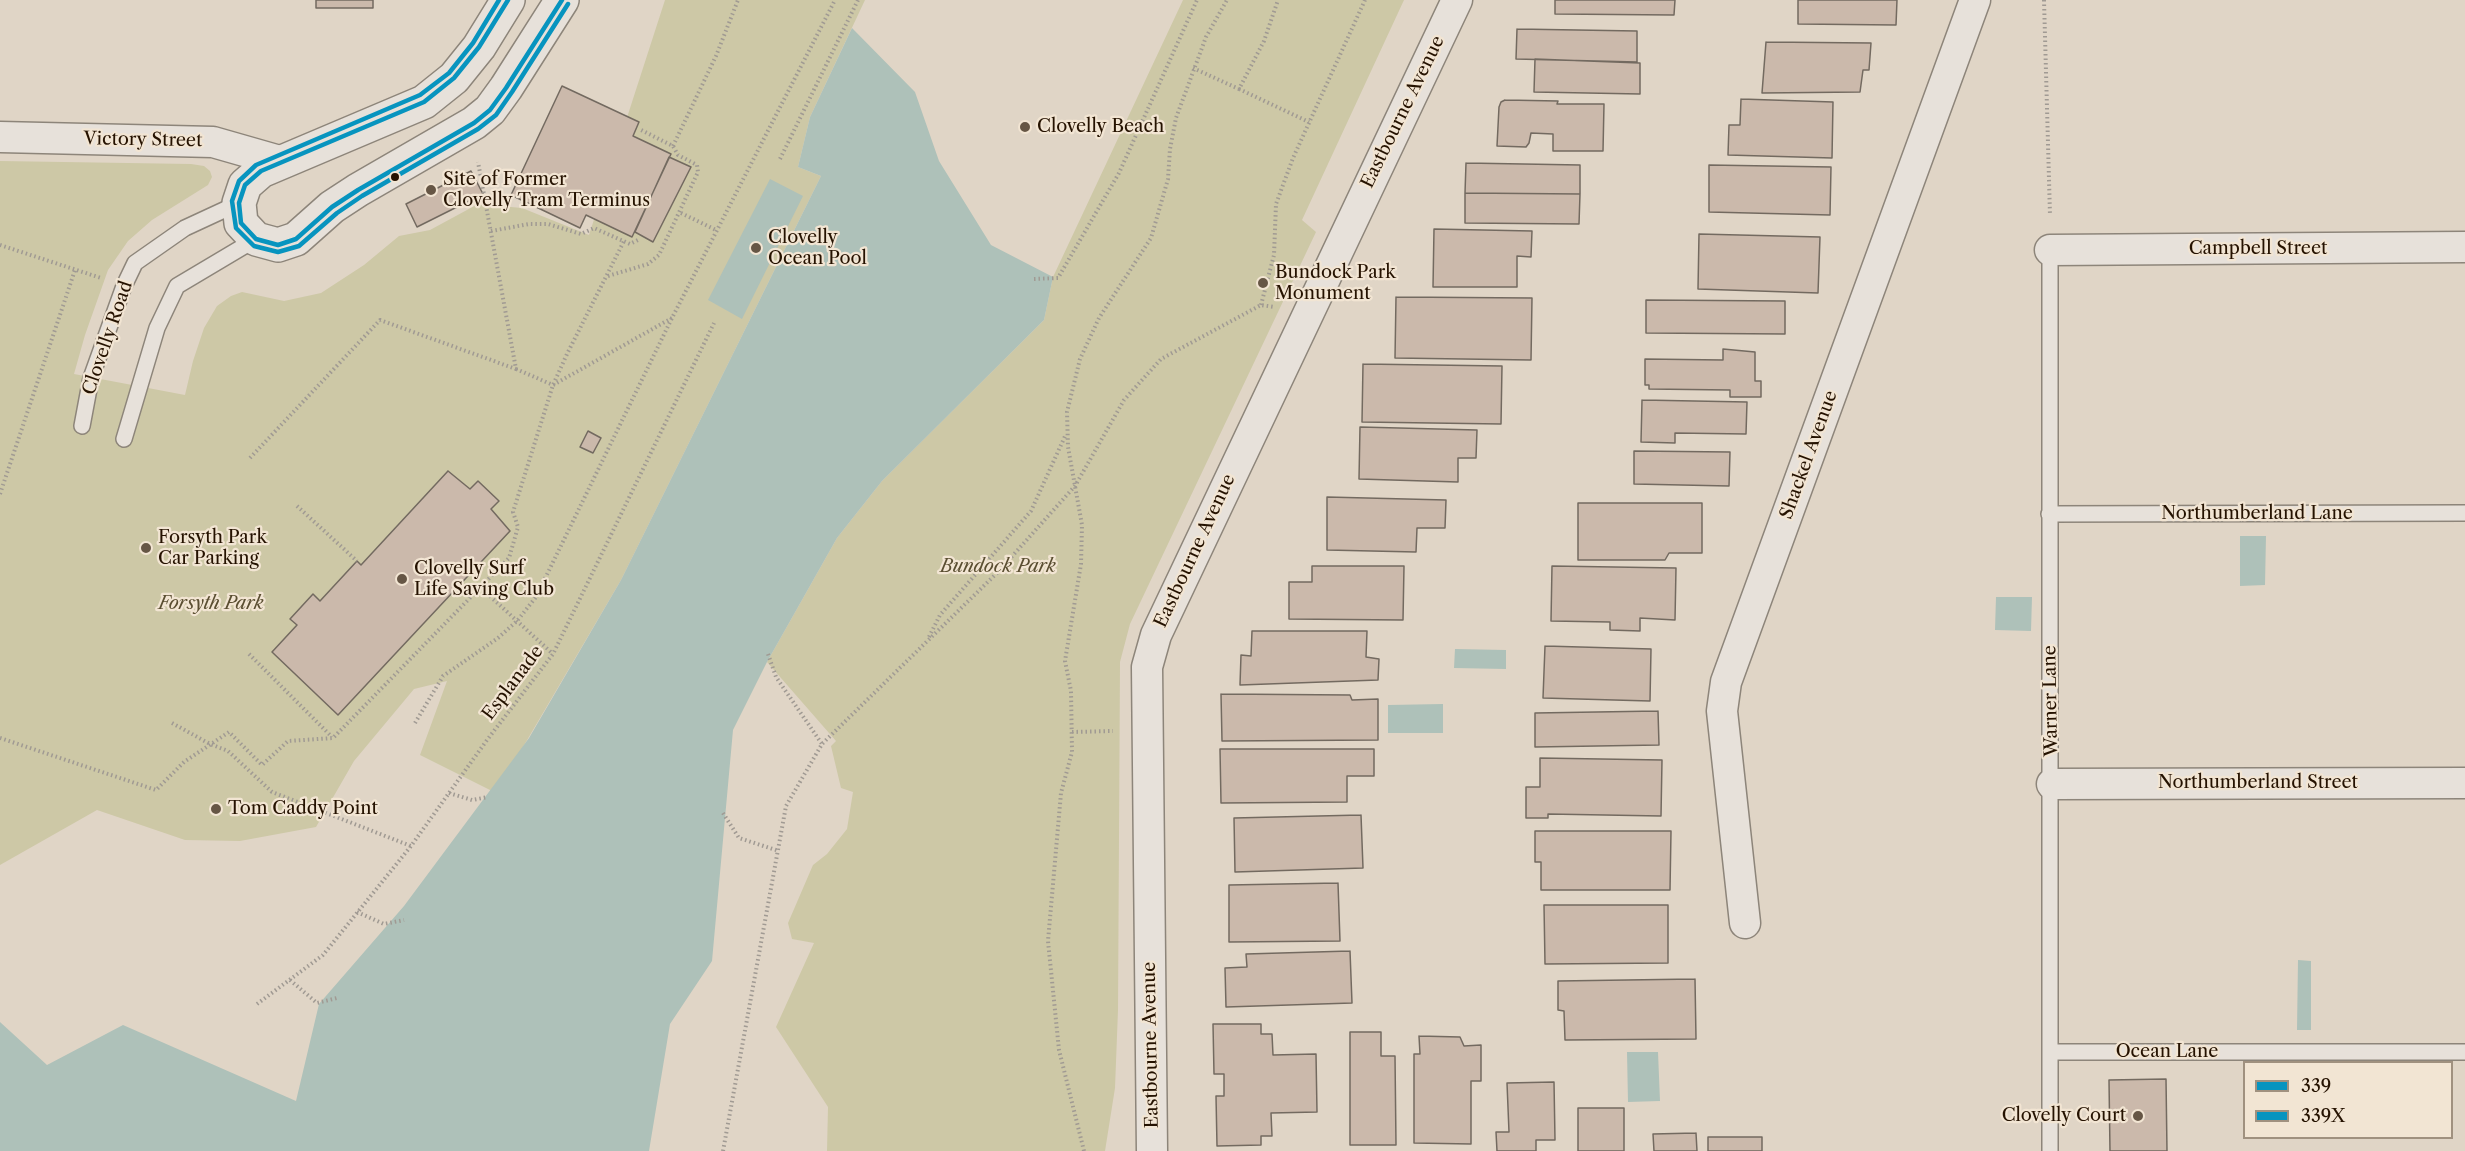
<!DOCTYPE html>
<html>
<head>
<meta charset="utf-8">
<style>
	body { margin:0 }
	#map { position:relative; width:2465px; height:1151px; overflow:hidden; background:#e0d5c6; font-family:"Libre Caslon Text",serif }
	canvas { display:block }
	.legend { position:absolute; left:2243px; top:1061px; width:210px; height:78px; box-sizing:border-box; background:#f2e5d3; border:2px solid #a0917f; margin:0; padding:8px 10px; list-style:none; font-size:18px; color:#251200 }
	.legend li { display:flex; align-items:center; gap:12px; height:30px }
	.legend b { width:30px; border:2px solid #a0917f }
</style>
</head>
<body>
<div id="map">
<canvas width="2465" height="1151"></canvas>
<ul class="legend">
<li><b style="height:8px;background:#0794bf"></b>339</li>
<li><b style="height:8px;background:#0794bf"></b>339X</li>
</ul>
</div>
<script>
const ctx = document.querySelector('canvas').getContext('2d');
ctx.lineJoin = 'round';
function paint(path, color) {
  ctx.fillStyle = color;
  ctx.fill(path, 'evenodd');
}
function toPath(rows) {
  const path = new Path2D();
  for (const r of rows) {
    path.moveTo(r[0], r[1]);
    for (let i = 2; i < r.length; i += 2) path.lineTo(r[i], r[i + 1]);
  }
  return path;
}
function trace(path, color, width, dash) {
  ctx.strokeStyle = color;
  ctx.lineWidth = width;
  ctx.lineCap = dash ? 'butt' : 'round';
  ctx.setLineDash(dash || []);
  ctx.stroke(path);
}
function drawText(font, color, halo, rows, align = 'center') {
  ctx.font = font + ' "Libre Caslon Text",serif';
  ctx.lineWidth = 4.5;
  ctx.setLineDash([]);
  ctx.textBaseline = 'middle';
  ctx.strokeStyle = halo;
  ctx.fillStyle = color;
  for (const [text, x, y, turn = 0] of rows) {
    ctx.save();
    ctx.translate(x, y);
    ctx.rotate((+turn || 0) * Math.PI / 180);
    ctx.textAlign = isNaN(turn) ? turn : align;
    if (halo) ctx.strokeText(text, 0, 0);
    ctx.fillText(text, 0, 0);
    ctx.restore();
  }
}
const green = toPath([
	[665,0,865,0,810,117,798,167,821,176,621,580,496,793,420,755,447,681,414,689,354,761,316,827,240,841,185,840,97,810,0,865,0,161,191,164,204,166,210,171,212,177,208,185,152,220,128,241,108,270,85,335,74,374,185,395,193,361,204,328,217,306,231,296,242,292,284,301,321,293,364,265,399,236,430,230,478,204,522,208,589,235],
	[1183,0,1404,0,1302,220,1316,232,1130,624,1120,662,1118,1010,1115,1088,1105,1151,827,1151,828,1107,776,1027,814,943,792,939,788,923,813,865,827,854,847,829,853,792,841,788,831,746,836,741,767,662,837,538,882,481,1044,320,1053,277]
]);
const water = toPath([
	[852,28,915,92,939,161,991,245,1053,277,1044,320,882,481,837,538,767,662,733,730,712,961,670,1024,649,1151,0,1151,0,1022,47,1065,123,1025,296,1101,319,1004,404,906,529,738,621,580,821,176,798,167,810,117],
	[770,179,803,196,742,319,708,300],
	[2240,536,2266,536,2265,585,2240,586],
	[1996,597,2032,597,2031,631,1995,630],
	[1455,649,1506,650,1506,669,1454,668],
	[1443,704,1443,733,1388,733,1388,705],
	[2298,960,2311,961,2311,1030,2297,1030],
	[1658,1052,1660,1101,1628,1102,1627,1052]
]);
const building = toPath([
	[316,0,373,0,373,8,316,8,316,0],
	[1555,0,1675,0,1674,15,1555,14,1555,0],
	[1798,0,1897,0,1896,25,1798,24,1798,0],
	[1517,29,1637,31,1637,62,1516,59,1517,29],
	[1766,42,1871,43,1869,70,1863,70,1860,92,1762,93,1766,42],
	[1535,59,1640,63,1640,94,1534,92,1535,59],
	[562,86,639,122,633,136,671,154,632,237,586,215,580,228,511,195,562,86],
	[1741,99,1833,102,1832,158,1728,155,1729,125,1740,125,1741,99],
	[1505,100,1558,101,1557,104,1604,104,1603,151,1553,151,1553,134,1531,133,1529,143,1526,147,1497,146,1499,107,1501,102,1505,100],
	[669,157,691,167,653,242,635,232,669,157],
	[1466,163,1580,165,1580,194,1465,193,1466,163],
	[1709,165,1831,167,1830,215,1709,212,1709,165],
	[471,171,483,194,417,227,406,204,471,171],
	[1465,193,1580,194,1579,224,1465,223,1465,193],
	[1434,229,1532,231,1531,257,1517,256,1517,287,1433,287,1434,229],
	[1699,234,1820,237,1818,293,1698,289,1699,234],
	[1396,297,1532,298,1531,360,1395,358,1396,297],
	[1646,300,1785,301,1785,334,1646,333,1646,300],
	[1723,349,1755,352,1755,381,1761,381,1761,397,1730,397,1730,390,1649,389,1649,385,1645,385,1645,359,1723,360,1723,349],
	[1363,364,1502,366,1501,424,1362,422,1363,364],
	[1642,400,1747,402,1746,434,1675,433,1675,443,1641,442,1642,400],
	[1360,427,1477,430,1476,458,1458,458,1458,482,1359,479,1360,427],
	[588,431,601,438,593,453,580,447,588,431],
	[1634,451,1730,452,1729,486,1634,484,1634,451],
	[448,471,470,489,478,481,499,501,491,509,510,531,338,715,272,652,297,625,290,619,313,594,320,601,357,561,361,565,448,471],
	[1327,497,1446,500,1445,528,1417,528,1416,552,1327,550,1327,497],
	[1578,503,1702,503,1702,553,1669,553,1665,560,1578,560,1578,503],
	[1312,566,1404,566,1403,620,1289,619,1289,582,1312,582,1312,566],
	[1552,566,1676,568,1675,620,1640,618,1640,631,1610,630,1610,622,1551,621,1552,566],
	[1252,631,1367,631,1366,657,1379,659,1378,680,1240,685,1241,655,1251,656,1252,631],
	[1545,646,1651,649,1650,701,1543,698,1545,646],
	[1221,694,1350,695,1352,700,1378,699,1378,740,1222,741,1221,694],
	[1658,711,1659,745,1535,747,1535,713,1658,711],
	[1220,749,1374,749,1374,776,1347,776,1347,802,1221,803,1220,749],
	[1540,758,1662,760,1661,816,1548,814,1548,818,1526,818,1526,787,1540,787,1540,758],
	[1361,815,1363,868,1235,872,1234,818,1361,815],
	[1535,831,1671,831,1670,890,1541,890,1541,862,1535,862,1535,831],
	[1338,883,1340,941,1229,942,1229,885,1338,883],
	[1544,905,1668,905,1668,963,1545,964,1544,905],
	[1350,951,1352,1003,1226,1007,1225,968,1247,967,1246,954,1350,951],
	[1695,979,1696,1039,1565,1040,1564,1011,1558,1010,1558,981,1695,979],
	[1213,1024,1261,1024,1261,1034,1272,1034,1273,1055,1316,1054,1317,1112,1271,1113,1272,1136,1261,1136,1261,1145,1217,1146,1216,1096,1224,1096,1224,1074,1214,1074,1213,1024],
	[1350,1032,1381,1032,1381,1056,1395,1056,1396,1145,1350,1145,1350,1032],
	[1419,1036,1460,1037,1464,1046,1481,1045,1481,1081,1471,1081,1471,1144,1414,1143,1414,1054,1420,1054,1419,1036],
	[2166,1079,2167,1151,2110,1151,2109,1080,2166,1079],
	[1554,1082,1555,1140,1536,1140,1536,1151,1497,1151,1496,1132,1509,1132,1507,1083,1554,1082],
	[1578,1108,1624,1108,1624,1151,1578,1151,1578,1108],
	[1696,1133,1697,1151,1654,1151,1653,1134,1696,1133],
	[1708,1137,1762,1137,1762,1151,1708,1151,1708,1137]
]);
const path = toPath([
	[2044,0,2050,215],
	[1193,68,1239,89,1264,41,1278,0],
	[1239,89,1309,122],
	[673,146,716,56,738,0],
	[780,159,858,0],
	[681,213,716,230],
	[491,231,529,224,548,224,581,234,594,228,630,244,640,239],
	[0,245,101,278],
	[608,276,648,264,659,255,698,172,697,165,678,155,673,146,639,129],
	[1034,279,1058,278,1119,173,1197,0],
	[1261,305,1274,255,1276,204,1293,158,1365,0],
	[516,369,553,385,672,318],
	[250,458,380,320,516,369,478,162],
	[0,494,75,270],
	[297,506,357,561],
	[480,587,553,654],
	[929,637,940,615,1031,511,1066,434],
	[249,654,332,737],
	[768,654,776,677,822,744],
	[172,723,210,744,228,751,272,792,411,846],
	[415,723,443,676,498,638,517,621,536,597,672,318,835,0],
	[1072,732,1113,731],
	[0,738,156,790,184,762,229,732,262,765,288,741,333,738,509,558,518,527,513,512,553,385,567,354,624,241],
	[449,793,472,800,488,797],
	[723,813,739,838,779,851],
	[357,912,384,924,404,920],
	[290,980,317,1003,337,998],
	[257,1004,323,955,411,846,487,740,553,654,714,323],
	[723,1151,786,806,822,744,998,572,1075,486,1124,400,1161,359,1261,305,1274,307],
	[1084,1151,1059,1050,1048,941,1061,793,1072,752,1071,691,1065,661,1081,564,1082,525,1068,447,1067,412,1080,359,1099,318,1151,238,1168,179,1170,149,1176,118,1206,37,1227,0]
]);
const service = toPath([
	[2050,250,2050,1151],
	[82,426,91,378,124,286,135,263,185,228,239,203],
	[124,439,157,328,177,286,256,239],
	[2049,514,2465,513],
	[2050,1052,2465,1052]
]);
const minor = toPath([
	[0,137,213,142,283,162],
	[2050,250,2465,247],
	[2052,784,2465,783],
	[1745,923,1722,711,1726,682,1975,0],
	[1152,1151,1147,667,1156,635,1457,0]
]);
const tertiary = toPath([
	[508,0,479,47,454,78,424,102,261,171,245,185,239,203,241,223,256,239,278,245,296,239,332,207,358,190,474,123,490,110,506,88,562,0]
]);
const bus1 = toPath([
	[508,0,479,47,454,78,424,102,261,171,245,185,239,203,241,223,256,239,278,245,296,239,332,207,358,190,474,123,490,110,506,88,562,0]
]);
const bus2 = toPath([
	[499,0,473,43,449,73,420,95,256,165,239,181,232,201,236,228,254,246,278,252,299,246,337,213,362,196,478,129,496,115,512,92,568,4]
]);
const markers = [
	[1025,127,6,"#665645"],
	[395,177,5,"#251200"],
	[431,190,6,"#665645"],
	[756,248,6,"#665645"],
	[1263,283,6,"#665645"],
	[146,548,6,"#665645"],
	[402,579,6,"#665645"],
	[216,809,6,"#665645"],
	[2138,1116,6,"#665645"]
];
const streetNames = [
	["Eastbourne Avenue",1403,112,-64],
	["Victory Street",143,140,1],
	["Campbell Street",2258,249],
	["Clovelly Road",108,338,-71],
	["Shackel Avenue",1809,455,-70],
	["Northumberland Lane",2257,514],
	["Eastbourne Avenue",1195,551,-65],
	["Esplanade",513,683,-53],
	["Warner Lane",2051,701,-91],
	["Northumberland Street",2258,783],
	["Eastbourne Avenue",1151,1045,-91],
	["Ocean Lane",2167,1052]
];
const poiNames = [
	["Clovelly Beach",1037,127],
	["Site of Former",443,180],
	["Clovelly Tram Terminus",443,201],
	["Clovelly",768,238],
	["Ocean Pool",768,259],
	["Bundock Park",1275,273],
	["Monument",1275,294],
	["Forsyth Park",158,538],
	["Car Parking",158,559],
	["Clovelly Surf",414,569],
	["Life Saving Club",414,590],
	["Tom Caddy Point",228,809],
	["Clovelly Court",2126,1116,"right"]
];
const parkNames = [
	["Bundock Park",998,567],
	["Forsyth Park",211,604]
];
paint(green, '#cdc8a6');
paint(water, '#aec1b9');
paint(building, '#cbb9ab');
trace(building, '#736a60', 1.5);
trace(service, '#8d857a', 18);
trace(minor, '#8d857a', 33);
trace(tertiary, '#8d857a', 36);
trace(path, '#a09a93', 4, [1.5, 3]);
trace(service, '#e7e1da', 15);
trace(minor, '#e7e1da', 30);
trace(tertiary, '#e7e1da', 33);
trace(bus1, '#0794bf', 4.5);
trace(bus2, '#0794bf', 4.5);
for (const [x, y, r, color] of markers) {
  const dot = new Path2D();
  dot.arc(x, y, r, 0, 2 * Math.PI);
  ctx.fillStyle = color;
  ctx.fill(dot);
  trace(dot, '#f2e5d3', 2);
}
drawText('18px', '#251200', '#f2e5d3', streetNames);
drawText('18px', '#251200', '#f2e5d3', poiNames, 'left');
drawText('italic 18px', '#5a4e31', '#f2e5d3', parkNames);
</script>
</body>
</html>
